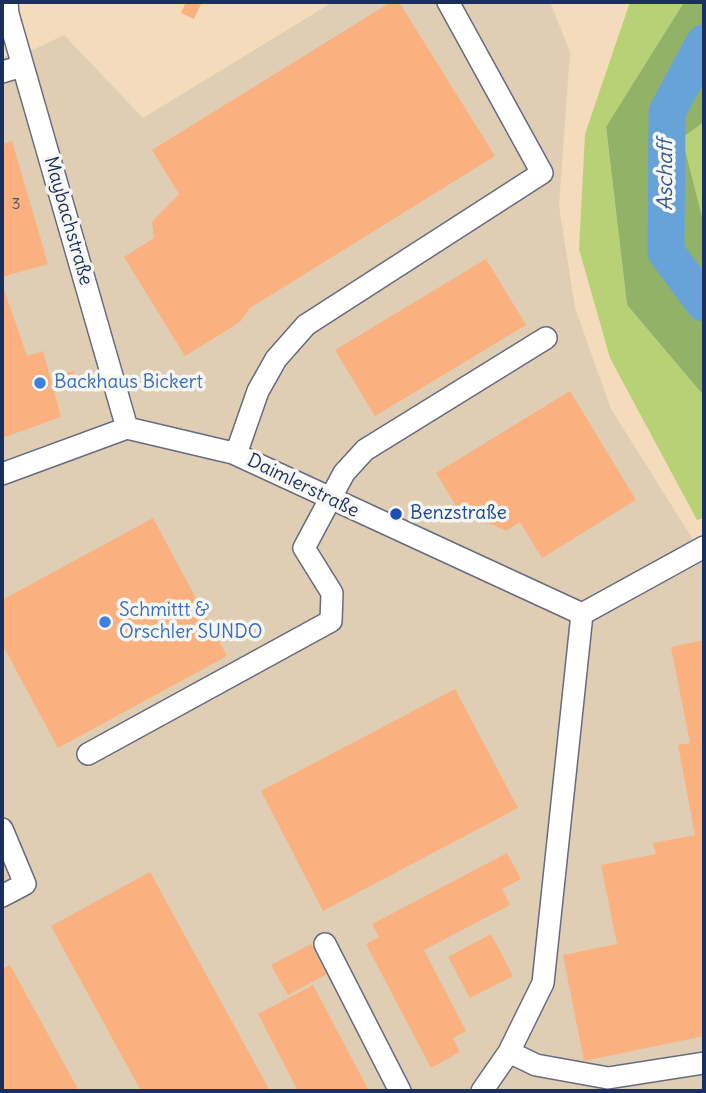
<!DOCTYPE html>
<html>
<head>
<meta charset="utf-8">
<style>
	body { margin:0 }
	#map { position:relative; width:706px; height:1093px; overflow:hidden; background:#f3dbbb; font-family:Delius,sans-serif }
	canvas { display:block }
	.frame { position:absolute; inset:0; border:4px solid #1b2f5e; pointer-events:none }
</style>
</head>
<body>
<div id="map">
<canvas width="706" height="1093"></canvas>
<div class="frame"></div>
</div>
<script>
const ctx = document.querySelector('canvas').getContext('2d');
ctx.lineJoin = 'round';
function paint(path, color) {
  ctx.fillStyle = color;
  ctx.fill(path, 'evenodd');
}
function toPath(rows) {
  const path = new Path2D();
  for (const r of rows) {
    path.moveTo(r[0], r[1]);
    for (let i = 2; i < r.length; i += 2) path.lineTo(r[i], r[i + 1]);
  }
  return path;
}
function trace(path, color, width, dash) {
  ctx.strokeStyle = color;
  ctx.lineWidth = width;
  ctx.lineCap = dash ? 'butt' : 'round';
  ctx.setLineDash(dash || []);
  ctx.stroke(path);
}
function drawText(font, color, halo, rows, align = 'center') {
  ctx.font = font + ' Delius,sans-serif';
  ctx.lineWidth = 7;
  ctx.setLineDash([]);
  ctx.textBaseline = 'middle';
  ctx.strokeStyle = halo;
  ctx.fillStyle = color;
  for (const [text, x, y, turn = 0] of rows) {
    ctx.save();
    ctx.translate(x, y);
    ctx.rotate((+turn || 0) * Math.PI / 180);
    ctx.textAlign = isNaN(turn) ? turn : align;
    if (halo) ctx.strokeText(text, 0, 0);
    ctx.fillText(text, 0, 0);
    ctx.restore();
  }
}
const built = toPath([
	[333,2,550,2,570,52,559,206,575,308,611,409,704,557,704,1091,2,1091,2,57,35,49,64,35,143,118]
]);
const green = toPath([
	[630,2,684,2,606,128,627,305,704,396,704,518,697,520,610,358,579,249,585,134],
	[704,122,704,224,682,138]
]);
const forest = toPath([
	[684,2,704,2,704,122,682,138,704,224,704,396,627,305,606,127]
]);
const river = toPath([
	[704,43,667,112,666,252,704,303]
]);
const building = toPath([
	[186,2,202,2,194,19,181,13],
	[391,2,399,2,495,156,250,308,240,322,185,356,124,257,154,238,152,222,179,194,152,150],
	[12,141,48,264,2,277,2,144],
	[486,259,526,325,375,416,335,350],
	[2,284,27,356,43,351,61,417,2,438],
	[74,371,78,383,68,386,64,374],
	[570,391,636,500,542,558,520,522,506,531,458,509,436,473],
	[153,518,227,656,58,748,2,644,2,600],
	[704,640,704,1036,584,1061,563,955,617,944,601,865,656,854,653,843,695,835,678,745,690,743,671,647],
	[455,689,518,808,323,911,261,791],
	[507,853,521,879,502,889,510,905,424,950,466,1031,453,1038,460,1052,431,1068,366,944,379,937,372,924],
	[150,872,270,1091,141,1091,51,926],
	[491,934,513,976,470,998,448,957],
	[311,944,327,974,288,995,271,965],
	[10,965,79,1091,2,1091,2,969],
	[313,985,369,1091,298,1091,258,1014]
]);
const minor = toPath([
	[7,2,8,14,127,428],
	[2,72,23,66],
	[236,454,258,391,276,359,306,325,542,173,448,2],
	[2,474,127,428,233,453,582,614],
	[582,614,704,547],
	[88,754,331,621,332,593,304,548,344,473,365,450,546,338],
	[2,829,25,884,2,896],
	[325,944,400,1091],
	[509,1052,536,1065,608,1078,704,1063],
	[482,1091,509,1052,543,983,582,614]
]);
const markers = [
	[40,383,7,"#3f7fe0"],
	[396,514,7,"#1a4fb4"],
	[105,622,7,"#3f7fe0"]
];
const numberNames = [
	["3",16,204]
];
const streetNames = [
	["Maybachstraße",68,221,74],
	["Daimlerstraße",303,486,26]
];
const shopNames = [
	["Backhaus Bickert",54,383],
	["Schmittt &",119,611],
	["Orschler SUNDO",119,633]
];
const transitNames = [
	["Benzstraße",410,514]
];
const waterNames = [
	["Aschaff",666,175,-90]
];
paint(built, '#dfceb4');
paint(green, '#b8d176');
paint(forest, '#92b367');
trace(river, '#67a3d8', 37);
paint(building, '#fbb080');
trace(minor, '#676b7f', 24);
trace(minor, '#fff', 21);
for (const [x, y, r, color] of markers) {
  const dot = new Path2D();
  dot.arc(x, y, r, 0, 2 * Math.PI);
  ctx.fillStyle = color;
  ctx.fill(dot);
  trace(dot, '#f6f6f2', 2.5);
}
drawText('16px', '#534f66', null, numberNames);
drawText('19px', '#1b2f5e', '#f6f6f2', streetNames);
drawText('19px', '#366cbe', '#f6f6f2', shopNames, 'left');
drawText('19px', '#164399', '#f6f6f2', transitNames, 'left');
drawText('italic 21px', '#365889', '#f6f6f2', waterNames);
</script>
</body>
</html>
